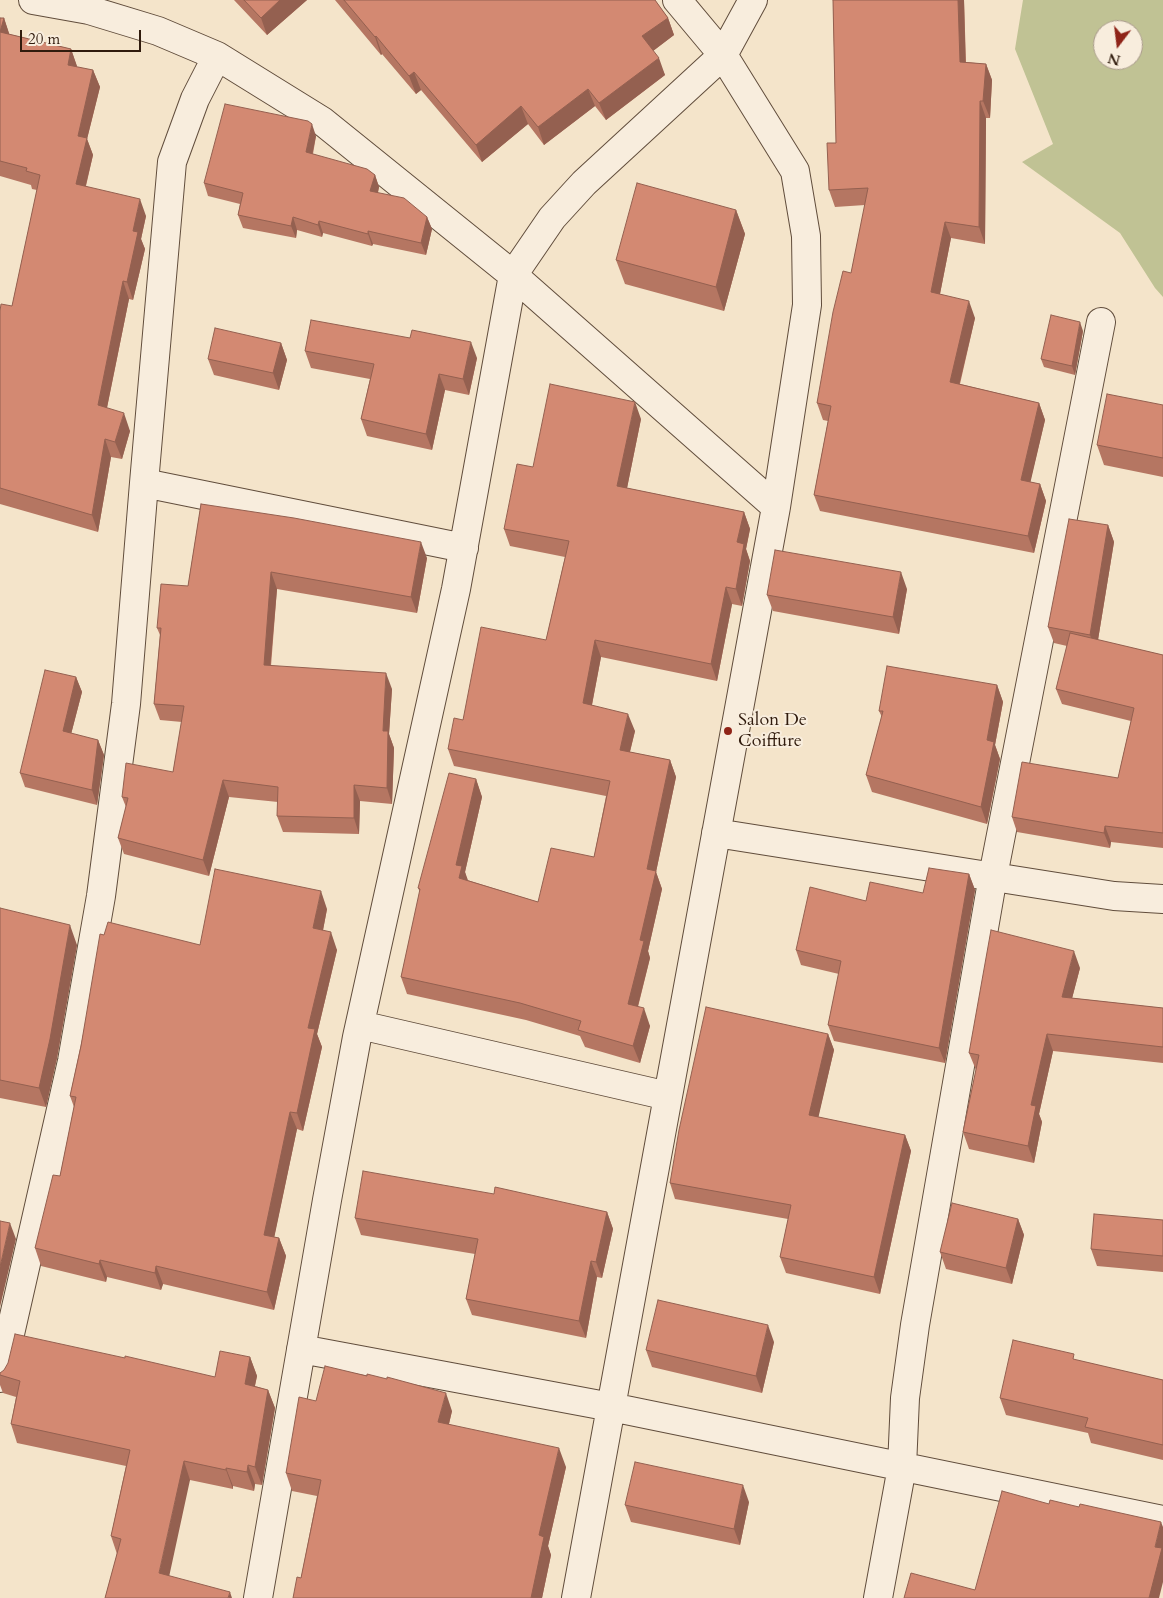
<!DOCTYPE html>
<html>
<head>
<meta charset="utf-8">
<style>
	body { margin:0 }
	#map { position:relative; width:1163px; height:1598px; overflow:hidden; background:#f4e4ca; font-family:Cardo,serif }
	canvas { display:block }
	.north { position:absolute; left:1093px; top:20px; width:50px; height:50px; box-sizing:border-box; background:#f8eddd; border:1px solid #a8998a; border-radius:50%; rotate:195deg; font-size:14px; font-weight:700; line-height:20px; text-align:center; color:#301b0d }
	.north::after { content:''; display:block; margin:auto; width:18px; height:22px; background:#8f2418; clip-path:polygon(50% 0,100% 100%,50% 72%,0 100%) }
	.scale { position:absolute; left:20px; top:30px; width:121px; height:22px; box-sizing:border-box; border:2px solid #301b0d; border-top:0; padding-left:6px; font-size:15px; line-height:18px; white-space:nowrap; color:#301b0d; -webkit-text-stroke:4px #f8eddd; paint-order:stroke }
</style>
</head>
<body>
<div id="map">
<canvas width="1163" height="1598"></canvas>
<div class="north">N</div>
<div class="scale">20 m</div>
</div>
<script>
const ctx = document.querySelector('canvas').getContext('2d');
ctx.lineJoin = 'round';
function paint(path, color) {
  ctx.fillStyle = color;
  ctx.fill(path, 'evenodd');
}
function toPath(rows) {
  const path = new Path2D();
  for (const r of rows) {
    path.moveTo(r[0], r[1]);
    for (let i = 2; i < r.length; i += 2) path.lineTo(r[i], r[i + 1]);
  }
  return path;
}
function trace(path, color, width, dash) {
  ctx.strokeStyle = color;
  ctx.lineWidth = width;
  ctx.lineCap = dash ? 'butt' : 'round';
  ctx.setLineDash(dash || []);
  ctx.stroke(path);
}
function drawText(font, color, halo, rows, align = 'center') {
  ctx.font = font + ' Cardo,serif';
  ctx.lineWidth = 4;
  ctx.setLineDash([]);
  ctx.textBaseline = 'middle';
  ctx.strokeStyle = halo;
  ctx.fillStyle = color;
  for (const [text, x, y, turn = 0] of rows) {
    ctx.save();
    ctx.translate(x, y);
    ctx.rotate((+turn || 0) * Math.PI / 180);
    ctx.textAlign = isNaN(turn) ? turn : align;
    if (halo) ctx.strokeText(text, 0, 0);
    ctx.fillText(text, 0, 0);
    ctx.restore();
  }
}
const green = toPath([
	[1023,0,1163,0,1163,297,1155,288,1120,233,1022,162,1053,144,1015,49],
	[1103,30,1133,30,1133,60,1103,60]
]);
const minor = toPath([
	[33,0,89,10,158,31,217,56,322,121,513,275,776,507],
	[144,483,464,548],
	[716,833,1114,896,1163,899],
	[360,1025,668,1096],
	[301,1349,611,1407,1163,1520],
	[0,1378,72,1061,101,896,126,704,144,483,172,162,195,99,217,56],
	[258,1598,327,1200,357,1037,456,589,513,275,552,218,584,183,723,55,753,0],
	[576,1598,776,507,807,305,806,236,795,171,723,55,677,0],
	[878,1598,902,1467,905,1398,915,1325,993,876,1101,322]
]);
const wall = toPath([
	[234,0,307,0,267,35],
	[335,0,655,0,668,18,674,35,653,51,665,75,606,120,595,106,544,145,528,124,482,162,421,90,416,94,382,54,381,55],
	[833,0,964,0,966,62,986,64,992,80,990,118,986,118,985,244,951,238,940,294,975,318,960,384,1039,403,1045,420,1030,482,1040,484,1046,501,1034,553,820,511,814,495,828,421,823,420,817,403,851,273,865,205,835,207,829,190,836,143],
	[0,18,4,18,9,34,71,49,77,67,93,70,100,87,87,139,93,155,86,186,146,216,141,239,145,249,133,300,129,299,107,408,130,431,122,459,111,457,98,532,0,504,0,311,12,306,37,190,32,189,31,185,0,176],
	[316,136,313,154,375,175,379,187,378,193,427,217,432,229,426,255,373,244,372,246,323,233,322,237,297,230,296,238,243,228,238,215,240,204,208,196,204,183],
	[736,210,745,234,724,311,625,284,616,260],
	[1083,331,1075,375,1044,367,1041,359],
	[281,343,287,360,279,390,214,375,208,359],
	[305,351,477,358,469,395,445,390,432,450,367,436,361,419,370,379,311,368],
	[1163,405,1163,477,1104,465,1097,445],
	[641,419,627,488,744,512,750,529,746,549,750,561,742,606,732,604,717,681,601,657,592,705,635,731,630,752,670,760,676,777,656,872,662,889,648,951,650,958,638,1007,650,1026,640,1063,585,1047,580,1036,526,1020,407,994,401,977,420,892,418,888,476,779,482,797,465,872,467,880,538,902,594,857,606,796,454,766,448,749,463,720,546,640,565,557,510,546,504,529,533,467],
	[201,504,427,558,417,613,277,589,271,666,392,689,389,734,394,748,392,804,360,801,359,834,283,832,277,816,278,802,229,797,209,876,124,854,118,838,126,807,122,797,173,772,182,722,160,720,154,704,160,635,157,628,188,586],
	[1108,525,1114,542,1098,640,1163,655,1163,848,1111,842,1110,848,1017,832,1012,817,1118,778,1131,721,1062,704,1056,689,1067,646,1054,643,1048,627],
	[907,589,899,634,773,611,767,595],
	[76,677,82,692,71,734,98,740,104,755,97,805,25,787,20,773],
	[997,685,1003,702,995,745,1000,759,987,824,872,792,866,775,882,717,879,711],
	[969,874,975,890,945,1063,834,1041,828,1025,839,974,801,965,796,950,866,901,923,893],
	[0,908,77,945,57,1058,46,1107,0,1098],
	[327,909,323,930,337,950,317,1034,322,1047,303,1131,297,1129,274,1237,279,1238,286,1256,274,1310,163,1284,161,1290,107,1277,106,1282,41,1266,35,1248,60,1176,74,1107,70,1096,104,935,200,945],
	[1080,968,1072,998,1163,1008,1163,1063,1053,1051,1039,1114,1042,1122,1034,1163,969,1149,963,1132,976,1070,969,1053],
	[828,1034,834,1050,818,1117,905,1135,911,1151,880,1294,786,1273,780,1257,788,1219,675,1199,670,1183],
	[494,1194,607,1212,613,1229,602,1278,597,1277,586,1338,472,1315,466,1299,475,1254,361,1235,355,1218],
	[1018,1219,1024,1235,1012,1284,946,1269,940,1252],
	[1163,1220,1163,1272,1097,1266,1091,1249],
	[774,1342,762,1393,652,1367,646,1350],
	[250,1357,257,1376,255,1386,268,1390,275,1408,262,1485,255,1484,254,1491,233,1486,233,1489,190,1480,105,1598,117,1554,111,1536,126,1466,17,1443,11,1424,16,1397,3,1393,0,1385,0,1373,215,1377],
	[1076,1360,1163,1380,1163,1460,1091,1443,1088,1433,1006,1415,1000,1398],
	[316,1401,452,1411,449,1424,566,1467,548,1546,551,1555,542,1598,293,1598,301,1578,317,1496,292,1491,286,1473],
	[749,1502,740,1545,631,1522,625,1505]
]);
const shadedWall = toPath([
	[280,0,307,0,267,35,261,18],
	[958,0,964,0,966,79,960,62],
	[4,18,10,36,0,32],
	[668,18,674,35,649,54,642,36],
	[376,36,382,54,381,55,375,37],
	[71,49,77,66,74,82,68,65],
	[659,58,665,75,606,120,599,103],
	[986,64,992,80,990,118,983,101],
	[93,70,100,87,87,139,93,155,82,201,76,184,78,136],
	[414,72,421,90,416,94,409,76],
	[588,89,595,106,544,145,538,127],
	[980,101,986,118,985,244,979,227],
	[521,106,528,124,482,162,476,145],
	[312,124,316,136,310,165,306,152],
	[375,175,379,187,375,204,370,191],
	[140,199,146,216,141,239,145,249,133,300,127,282,133,231],
	[736,210,745,234,724,311,716,287],
	[293,217,297,230,296,238,291,226],
	[427,217,432,229,426,255,421,243],
	[319,221,323,233,322,237,318,225],
	[945,222,951,238,937,309,931,292],
	[368,231,373,244,372,246,368,234],
	[123,281,129,299,104,422,98,405],
	[969,301,975,318,956,398,950,382],
	[1080,322,1083,331,1075,375,1072,366],
	[471,342,477,358,469,395,463,379],
	[281,343,287,360,279,390,273,373],
	[439,374,445,390,432,450,426,434],
	[635,402,641,419,624,503,617,486],
	[1039,403,1045,420,1027,497,1021,480],
	[124,413,130,431,122,459,115,442],
	[105,439,111,457,98,532,92,515],
	[1040,484,1046,501,1034,553,1028,536],
	[744,512,750,529,746,549,750,561,742,606,736,589,737,542],
	[1108,525,1114,542,1096,652,1090,635],
	[421,542,427,558,417,613,411,597],
	[271,572,277,589,269,681,264,665],
	[901,572,907,589,899,634,893,617],
	[726,587,732,604,717,681,711,664],
	[595,640,601,657,589,720,583,703],
	[386,673,392,689,389,734,394,748,392,804,387,788,383,731],
	[76,677,82,692,68,746,63,731],
	[997,685,1003,702,995,745,1000,759,987,824,981,807,987,740],
	[628,714,635,731,626,767,620,750],
	[98,740,104,755,97,805,92,790],
	[670,760,676,777,656,872,662,889,648,951,650,958,634,1021,628,1004,647,869],
	[476,779,482,797,465,872,469,883,459,878,456,865],
	[223,780,229,797,209,876,203,860],
	[354,785,360,801,359,834,354,818],
	[1105,826,1111,842,1110,848,1104,833],
	[969,874,975,890,945,1063,939,1048],
	[321,891,327,909,320,946,313,928],
	[70,925,77,945,57,1058,46,1107,39,1088],
	[331,932,337,950,317,1034,322,1047,303,1131,297,1113,308,1028],
	[1074,951,1080,968,1068,1014,1062,997],
	[644,1008,650,1026,640,1063,633,1046],
	[828,1034,834,1050,815,1132,809,1115],
	[1047,1034,1053,1051,1039,1114,1042,1122,1034,1163,1028,1146,1031,1105],
	[290,1112,297,1129,271,1253,264,1235],
	[905,1135,911,1151,880,1294,874,1277],
	[607,1212,613,1229,602,1278,596,1262],
	[1018,1219,1024,1235,1012,1284,1006,1268],
	[10,1223,16,1239,0,1307,0,1267],
	[279,1238,286,1256,274,1310,267,1292],
	[100,1260,107,1277,106,1282,99,1264],
	[591,1261,597,1277,586,1338,579,1321],
	[156,1266,163,1284,161,1290,155,1273],
	[768,1325,774,1342,762,1393,756,1376],
	[250,1357,257,1376,251,1403,245,1384],
	[268,1390,275,1408,262,1485,255,1467],
	[446,1393,452,1411,445,1440,438,1422],
	[559,1448,566,1467,548,1546,551,1555,542,1598,531,1598,539,1535],
	[184,1461,190,1480,166,1591,159,1573],
	[248,1465,255,1484,254,1491,247,1472],
	[226,1468,233,1486,233,1489,226,1470],
	[743,1485,749,1502,740,1545,734,1529],
	[1161,1522,1163,1527,1163,1582,1159,1598,1149,1598,1155,1547],
	[230,1592,232,1598,228,1598]
]);
const building = toPath([
	[244,0,280,0,261,18,244,0],
	[344,0,655,0,668,18,642,36,659,58,599,103,588,89,538,127,521,106,476,145,414,72,409,76,376,36,375,37,344,0],
	[833,0,958,0,960,62,986,64,983,101,980,101,979,227,945,222,931,292,969,301,950,382,1039,403,1021,480,1040,484,1028,536,814,495,831,406,817,403,833,312,843,271,851,273,868,188,829,190,827,143,836,143,833,0],
	[0,18,4,18,0,32,71,49,68,65,93,70,78,136,87,138,76,184,140,199,133,231,138,232,127,282,123,281,98,405,124,413,115,442,105,439,92,515,0,488,0,311,1,304,12,306,40,175,26,171,27,168,0,161,0,18],
	[225,104,308,121,312,124,306,152,367,169,375,175,370,191,404,198,427,217,421,243,368,231,368,234,319,221,318,225,293,217,291,226,238,215,243,193,204,183,225,104],
	[637,183,736,210,716,287,616,260,637,183],
	[1051,315,1080,322,1072,366,1041,359,1051,315],
	[311,320,410,338,412,330,471,342,463,379,439,374,426,434,361,419,374,364,305,351,311,320],
	[215,328,281,343,273,373,208,359,215,328],
	[550,384,635,402,617,486,744,512,737,542,744,544,736,589,726,587,711,664,595,640,583,703,628,714,620,750,670,760,647,869,656,871,640,940,644,941,628,1004,644,1008,633,1046,578,1030,581,1021,520,1003,401,977,420,889,418,888,449,773,476,779,456,865,462,866,459,878,538,902,551,848,594,857,610,781,448,749,454,718,463,720,481,627,546,640,569,541,504,529,517,464,533,467,550,384],
	[1107,394,1163,405,1163,458,1097,445,1107,394],
	[201,504,294,518,421,542,411,597,271,572,264,665,386,673,383,731,388,731,387,788,354,785,354,818,277,816,278,787,223,780,203,860,118,838,128,798,122,797,126,763,173,772,184,706,154,704,161,628,157,628,161,584,188,586,201,504],
	[1069,519,1108,525,1090,635,1048,627,1069,519],
	[775,550,901,572,893,617,767,595,775,550],
	[1070,633,1163,655,1163,833,1105,826,1104,833,1012,817,1022,762,1118,778,1134,708,1056,689,1070,633],
	[887,666,997,685,987,740,994,742,981,807,866,775,883,711,879,711,887,666],
	[45,670,76,677,63,731,98,740,92,790,20,773,45,670],
	[929,868,969,874,939,1048,828,1025,841,961,796,950,810,887,866,901,870,882,923,893,929,868],
	[215,869,321,891,313,928,331,932,308,1028,315,1029,297,1113,290,1112,264,1235,279,1238,267,1292,156,1266,155,1273,100,1260,99,1264,35,1248,53,1175,60,1176,76,1097,70,1096,81,1046,100,934,104,935,108,922,200,945,215,869],
	[0,908,70,925,50,1039,39,1088,0,1080,0,908],
	[991,930,1074,951,1062,997,1163,1008,1163,1047,1047,1034,1031,1105,1036,1106,1028,1146,963,1132,979,1055,969,1053,991,930],
	[706,1007,828,1034,809,1115,905,1135,874,1277,780,1257,791,1205,670,1183,679,1130,706,1007],
	[363,1171,494,1194,495,1187,607,1212,596,1262,591,1261,579,1321,466,1299,478,1239,355,1218,363,1171],
	[952,1203,1018,1219,1006,1268,940,1252,952,1203],
	[1094,1214,1163,1220,1163,1256,1091,1249,1094,1214],
	[0,1221,10,1223,0,1267,0,1221],
	[658,1300,768,1325,756,1376,646,1350,658,1300],
	[15,1334,125,1358,125,1356,215,1377,220,1351,250,1357,245,1384,268,1390,255,1467,248,1465,247,1472,226,1468,226,1470,184,1461,159,1573,230,1592,228,1598,105,1598,121,1539,111,1536,130,1450,11,1424,20,1381,0,1375,0,1373,4,1370,8,1363,15,1334],
	[1013,1340,1074,1354,1073,1359,1163,1380,1163,1445,1085,1427,1088,1418,1000,1398,1013,1340],
	[325,1366,367,1376,367,1374,387,1379,387,1377,446,1393,438,1422,559,1448,539,1535,544,1537,531,1598,293,1598,297,1577,301,1578,321,1480,286,1473,299,1397,316,1401,325,1366],
	[635,1462,743,1485,734,1529,625,1505,635,1462],
	[1002,1491,1049,1504,1050,1500,1079,1507,1080,1504,1161,1522,1155,1547,1162,1548,1149,1598,904,1598,911,1573,975,1590,1002,1491]
]);
const markers = [
	[728,731,5,"#8f2418"]
];
const poiNames = [
	["Salon De",738,721],
	["Coiffure",738,742]
];
paint(green, '#c0c294');
trace(minor, '#614d3c', 30);
trace(minor, '#f8eddd', 28);
paint(wall, '#b57662');
paint(shadedWall, '#946050');
paint(building, '#d38972');
trace(building, '#946050', 1);
for (const [x, y, r, color] of markers) {
  const dot = new Path2D();
  dot.arc(x, y, r, 0, 2 * Math.PI);
  ctx.fillStyle = color;
  ctx.fill(dot);
  trace(dot, '#f8eddd', 2);
}
drawText('18px', '#301b0d', '#f8eddd', poiNames, 'left');
</script>
</body>
</html>
